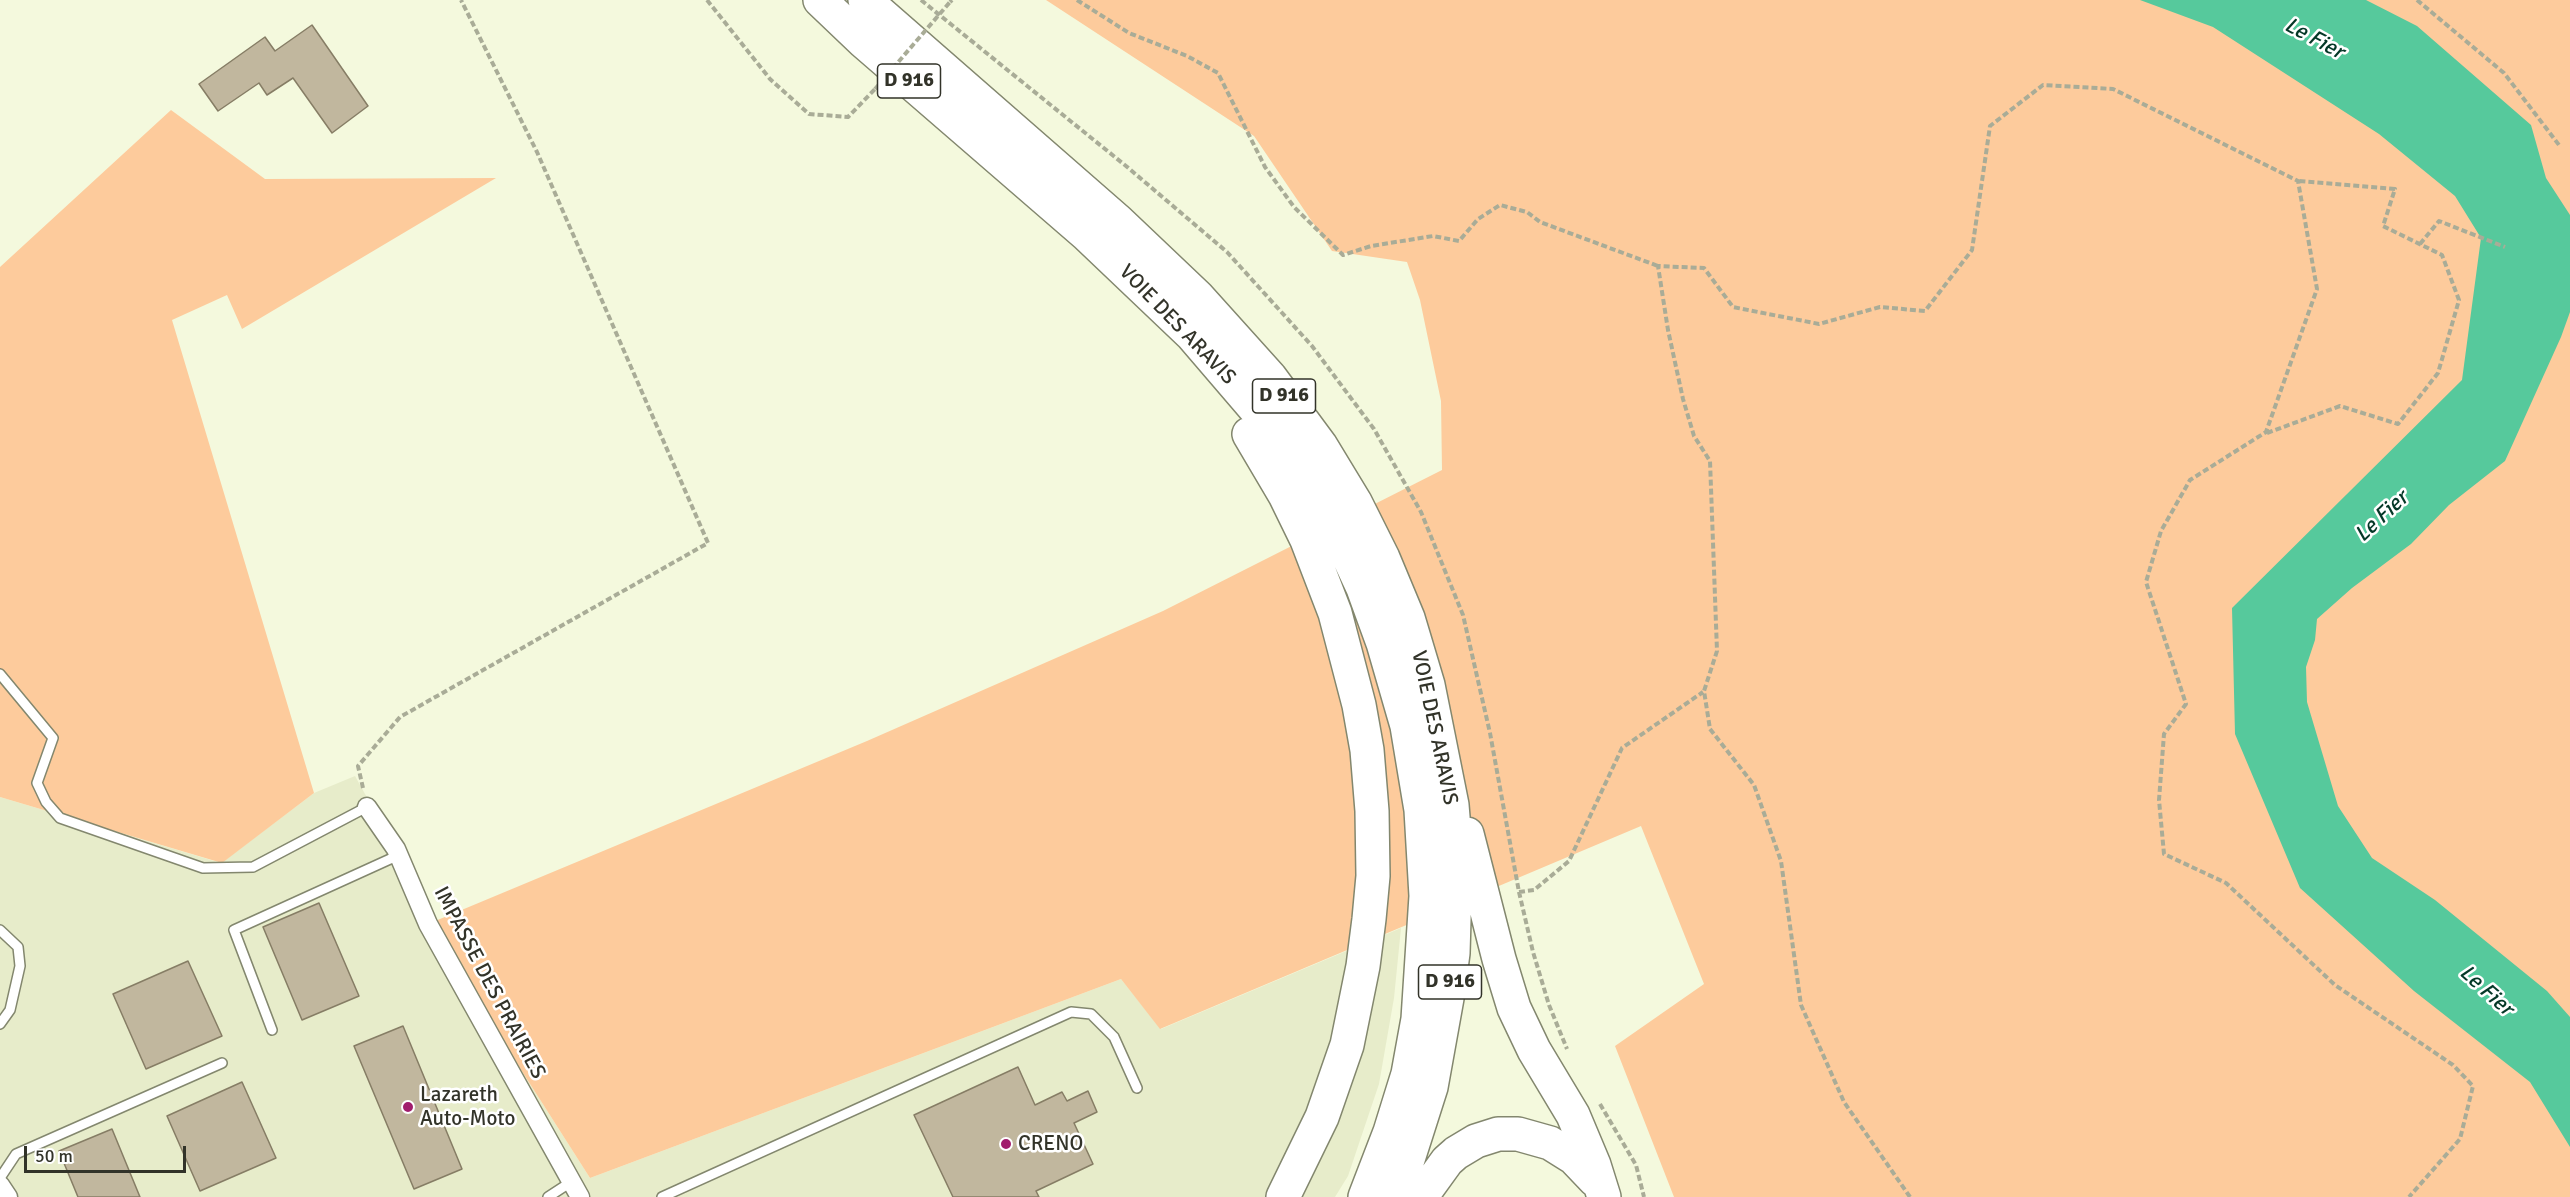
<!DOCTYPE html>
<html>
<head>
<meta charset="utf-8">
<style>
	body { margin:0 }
	#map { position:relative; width:2570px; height:1197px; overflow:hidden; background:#f4f9dd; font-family:Signika,sans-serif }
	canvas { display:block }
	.scale { position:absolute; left:24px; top:1146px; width:162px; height:27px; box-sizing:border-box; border:3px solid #323329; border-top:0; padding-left:8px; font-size:18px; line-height:21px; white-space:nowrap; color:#323329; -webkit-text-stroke:4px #fff; paint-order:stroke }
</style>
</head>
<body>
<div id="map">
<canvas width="2570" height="1197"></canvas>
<div class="scale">50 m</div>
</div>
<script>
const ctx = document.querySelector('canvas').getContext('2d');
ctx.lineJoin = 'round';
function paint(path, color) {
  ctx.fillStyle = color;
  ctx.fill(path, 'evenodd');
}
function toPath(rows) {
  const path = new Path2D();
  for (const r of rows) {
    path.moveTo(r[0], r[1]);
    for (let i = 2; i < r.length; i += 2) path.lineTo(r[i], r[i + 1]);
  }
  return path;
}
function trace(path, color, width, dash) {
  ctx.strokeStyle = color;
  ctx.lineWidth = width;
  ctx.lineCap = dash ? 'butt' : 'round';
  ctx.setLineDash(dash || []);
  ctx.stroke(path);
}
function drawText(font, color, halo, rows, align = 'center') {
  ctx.font = font + ' Signika,sans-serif';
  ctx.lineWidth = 5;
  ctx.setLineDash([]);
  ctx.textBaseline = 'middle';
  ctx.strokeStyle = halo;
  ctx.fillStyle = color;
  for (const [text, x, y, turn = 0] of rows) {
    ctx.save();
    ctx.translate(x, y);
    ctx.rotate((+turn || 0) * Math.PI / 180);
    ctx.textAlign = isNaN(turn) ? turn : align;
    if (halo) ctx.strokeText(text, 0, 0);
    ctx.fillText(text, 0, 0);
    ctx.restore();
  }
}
const built = toPath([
	[355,776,399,855,428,924,590,1178,1121,979,1161,1029,1401,928,1394,998,1379,1084,1348,1176,1335,1197,0,1197,0,797,221,863,314,793]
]);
const green = toPath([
	[1046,0,2570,0,2570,1197,1674,1197,1615,1046,1704,984,1641,826,1160,1029,1121,979,590,1178,428,924,867,741,1163,611,1442,470,1441,401,1420,300,1407,262,1332,251,1254,136],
	[171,110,265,179,496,178,242,329,227,295,172,320,314,793,222,863,0,797,0,267]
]);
const water = toPath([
	[2140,0,2366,0,2417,26,2531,125,2546,178,2570,215,2570,312,2561,337,2505,461,2449,505,2411,544,2352,588,2317,619,2315,640,2306,667,2307,702,2338,806,2372,858,2435,900,2547,991,2570,1017,2570,1147,2530,1082,2414,991,2300,888,2235,734,2232,608,2462,380,2481,238,2455,196,2379,134,2213,27]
]);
const building = toPath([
	[312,25,368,106,332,133,293,78,267,95,259,83,218,111,199,84,265,37,275,51,312,25],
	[319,903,359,996,302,1020,263,927,319,903],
	[188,961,222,1036,146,1069,113,994,188,961],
	[403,1026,462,1169,414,1189,354,1046,403,1026],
	[1018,1067,1035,1105,1062,1092,1067,1101,1088,1091,1097,1112,1074,1123,1093,1164,1036,1191,1039,1197,953,1197,914,1115,1018,1067],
	[242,1082,276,1158,200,1191,167,1116,242,1082],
	[112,1129,140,1197,78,1197,59,1151,112,1129]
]);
const path = toPath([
	[707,0,770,79,809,114,848,117,875,89],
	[921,0,1126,166,1227,252,1312,346,1374,429,1421,512,1463,615,1490,733,1519,892,1533,952,1549,1005,1567,1049],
	[1077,0,1129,33,1187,56,1218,73,1265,167,1294,207,1343,255,1371,246,1433,236,1459,241,1478,219,1500,205,1527,212,1540,222,1658,266],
	[2417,0,2504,73,2559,145],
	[950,2,952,0],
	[2420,244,2439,221,2505,247],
	[2267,433,2340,406,2398,424,2438,373,2459,300,2442,255,2383,226,2395,189,2298,181],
	[363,788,358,766,400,717,708,543,537,152,461,0],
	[1519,892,1534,890,1569,861,1622,748,1703,692],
	[1600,1104,1636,1165,1644,1197],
	[1910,1197,1844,1102,1801,1005,1781,861,1754,785,1710,729,1704,691,1717,651,1710,461,1694,436,1683,399,1668,330,1658,266,1704,268,1733,307,1819,324,1880,307,1925,311,1972,250,1990,126,2043,85,2113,89,2298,181,2317,289,2266,432,2190,480,2161,531,2146,582,2186,704,2164,734,2159,800,2164,854,2226,883,2335,985,2453,1065,2473,1086,2460,1139,2409,1197]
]);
const lane = toPath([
	[0,674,53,738,37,783,46,802,60,818,203,868,253,867,367,807],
	[0,930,18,947,20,966,10,1010,0,1024],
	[272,1030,234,930,399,855],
	[0,1178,16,1154,222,1063],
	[548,1197,571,1182],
	[662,1197,1071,1012,1091,1014,1114,1037,1137,1088]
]);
const street = toPath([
	[367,807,396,849,428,924,580,1197],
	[0,1185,8,1197]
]);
const highway = toPath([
	[820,0,864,42,1087,235,1192,335,1264,419,1307,481,1344,547,1363,588,1383,643,1407,726,1421,810,1426,896,1418,1019,1408,1074,1390,1132,1365,1197],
	[865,0,1118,221,1198,297,1270,377,1321,446,1355,502,1383,558,1408,618,1428,685,1452,805,1456,853,1453,953,1447,998,1431,1087,1396,1197],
	[1249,434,1285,495,1307,540,1335,613,1359,705,1367,750,1372,811,1373,876,1369,919,1363,966,1347,1045,1322,1117,1283,1197],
	[1467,834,1499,959,1514,1008,1534,1050,1573,1115,1594,1165,1604,1197],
	[1421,1197,1447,1161,1456,1153,1476,1141,1498,1134,1518,1134,1550,1143,1574,1158,1595,1180]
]);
const pathBridge = toPath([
	[875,89,950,2]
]);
const markers = [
	[408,1107,6,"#a11d6d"],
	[1006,1144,6,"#a11d6d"]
];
const shields = [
	[909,81,63],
	[1284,396,63],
	[1450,982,63]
];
const shieldNames = [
	["D 916",909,81],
	["D 916",1284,396],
	["D 916",1450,982]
];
const streetNames = [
	["VOIE DES ARAVIS",1177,325,46],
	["VOIE DES ARAVIS",1434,728,78],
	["IMPASSE DES PRAIRIES",489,983,62]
];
const poiNames = [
	["Lazareth",420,1095],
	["Auto-Moto",420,1119],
	["CRENO",1018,1144]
];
const waterNames = [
	["Le Fier",2314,39,28],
	["Le Fier",2382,517,-43],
	["Le Fier",2486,991,42]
];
paint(built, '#e7ecca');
paint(green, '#fdcb9c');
paint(water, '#56c99c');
paint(building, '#c1b79e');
trace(building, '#867d65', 1.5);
trace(lane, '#83876e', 12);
trace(street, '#83876e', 21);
trace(highway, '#83876e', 36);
trace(path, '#a9ac97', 4, [6, 3]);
trace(lane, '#fff', 9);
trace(street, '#fff', 18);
trace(highway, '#fff', 33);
trace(pathBridge, '#a9ac97', 4, [6, 3]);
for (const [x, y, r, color] of markers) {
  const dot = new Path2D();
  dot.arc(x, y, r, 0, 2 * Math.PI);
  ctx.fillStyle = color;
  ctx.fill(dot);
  trace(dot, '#fff', 2);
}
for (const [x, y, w] of shields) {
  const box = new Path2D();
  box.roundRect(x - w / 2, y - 17, w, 34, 4.5);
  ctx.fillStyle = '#fff';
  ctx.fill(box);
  trace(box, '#323329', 1.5);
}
drawText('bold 20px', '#323329', null, shieldNames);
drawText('21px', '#323329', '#fff', streetNames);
drawText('21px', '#323329', '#fff', poiNames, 'left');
drawText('italic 22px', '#043827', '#fff', waterNames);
</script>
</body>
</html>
